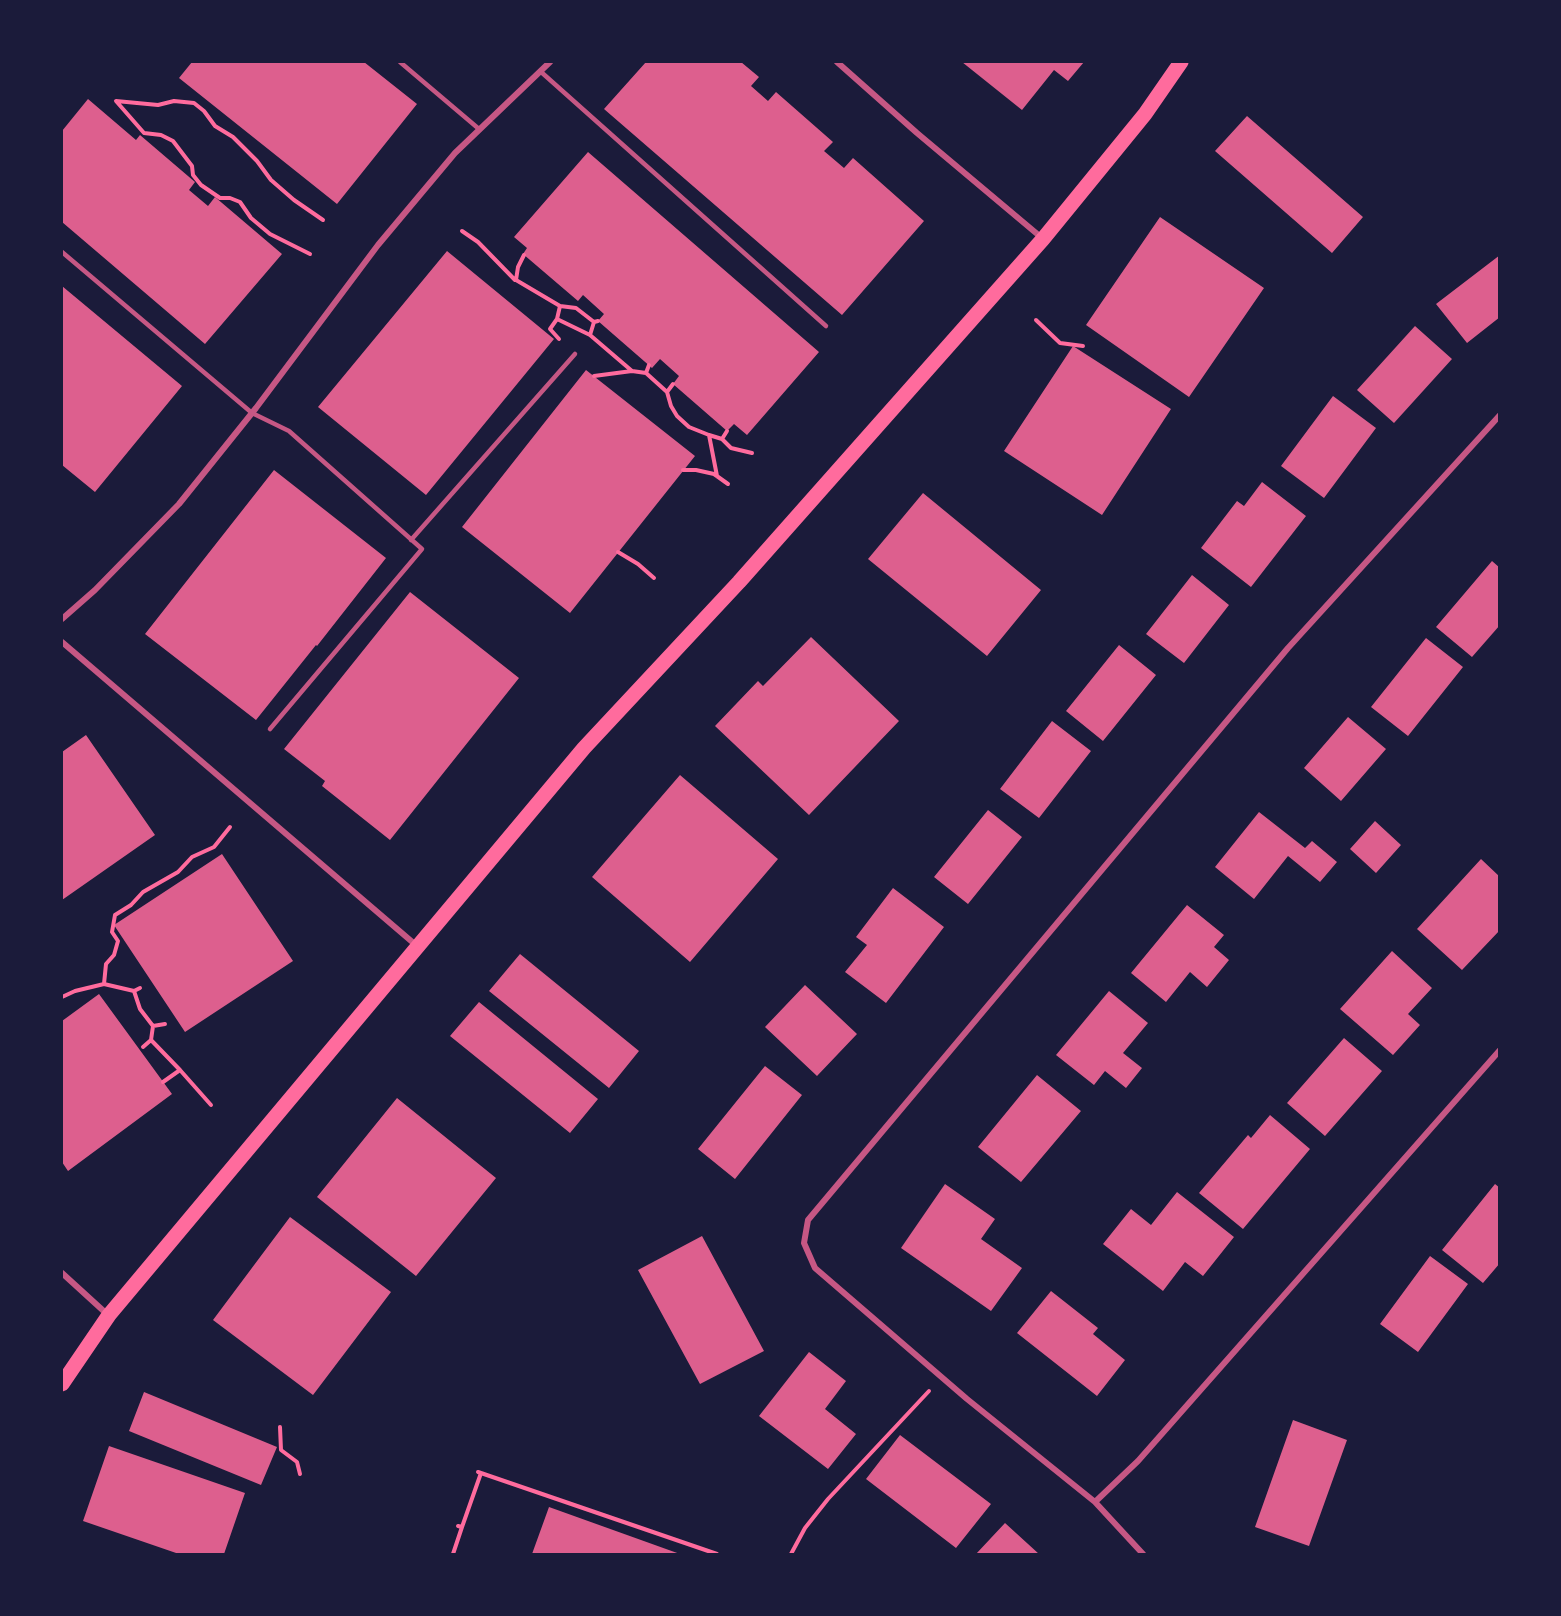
<!DOCTYPE html>
<html>
<head>
<meta charset="utf-8">
<style>
	body { margin:0 }
	#map { position:relative; width:1561px; height:1616px; overflow:hidden; background:#1b1b3a; font-family:Mulish,sans-serif }
	canvas { display:block }
	.frame { position:absolute; inset:0; border:63px solid #1b1b3a; pointer-events:none }
</style>
</head>
<body>
<div id="map">
<canvas width="1561" height="1616"></canvas>
<div class="frame"></div>
</div>
<script>
const ctx = document.querySelector('canvas').getContext('2d');
ctx.lineJoin = 'round';
function paint(path, color) {
  ctx.fillStyle = color;
  ctx.fill(path, 'evenodd');
}
function toPath(rows) {
  const path = new Path2D();
  for (const r of rows) {
    path.moveTo(r[0], r[1]);
    for (let i = 2; i < r.length; i += 2) path.lineTo(r[i], r[i + 1]);
  }
  return path;
}
function trace(path, color, width, dash) {
  ctx.strokeStyle = color;
  ctx.lineWidth = width;
  ctx.lineCap = dash ? 'butt' : 'round';
  ctx.setLineDash(dash || []);
  ctx.stroke(path);
}
const building = toPath([
	[192,62,364,62,417,104,337,204,179,78],
	[646,62,741,62,759,77,751,86,768,101,776,92,833,142,824,151,844,168,853,158,924,221,842,315,604,109],
	[962,62,1084,62,1068,81,1054,70,1022,110],
	[88,99,136,140,140,135,195,182,189,190,208,206,215,197,282,254,205,344,62,222,62,131],
	[1247,116,1363,217,1332,253,1215,151],
	[588,152,819,352,747,435,734,424,727,431,673,384,679,376,660,359,652,368,598,321,604,314,583,295,578,301,523,254,527,248,514,237],
	[1160,217,1264,288,1189,397,1086,325],
	[447,251,554,339,426,495,318,407],
	[1500,255,1500,317,1467,343,1436,304],
	[62,286,182,386,95,492,62,465],
	[1415,326,1452,359,1394,423,1357,390],
	[1073,346,1171,409,1102,515,1004,451],
	[586,370,695,456,570,613,462,527],
	[1333,396,1376,428,1324,498,1281,466],
	[274,470,386,558,317,646,316,645,256,720,145,634],
	[1262,482,1306,516,1251,587,1201,548,1237,501,1244,506],
	[923,493,1041,590,987,656,868,559],
	[1492,561,1500,568,1500,625,1472,657,1436,627],
	[1192,575,1229,605,1184,663,1146,634],
	[410,592,519,678,390,840,322,786,325,781,284,749],
	[811,637,899,721,809,815,715,726,758,681,763,686],
	[1426,638,1463,667,1408,736,1371,707],
	[1119,645,1156,675,1103,741,1066,711],
	[1348,717,1386,749,1341,801,1304,768],
	[1052,721,1091,751,1039,818,1000,789],
	[86,735,155,835,62,900,62,752],
	[680,775,778,859,690,962,592,877],
	[988,810,1022,837,968,904,934,877],
	[1259,812,1305,848,1312,841,1337,862,1320,882,1288,856,1254,899,1215,867],
	[1375,821,1401,845,1376,873,1350,849],
	[222,854,293,961,185,1032,114,925],
	[1481,859,1500,877,1500,930,1462,970,1417,929],
	[893,888,944,927,886,1003,845,972,867,945,856,937],
	[1187,905,1224,935,1214,947,1229,960,1207,987,1190,972,1166,1002,1131,973],
	[1392,951,1432,988,1408,1014,1420,1025,1393,1055,1340,1009],
	[520,954,639,1051,609,1088,489,991],
	[805,985,857,1034,817,1076,765,1027],
	[1109,991,1148,1023,1123,1053,1142,1068,1126,1088,1105,1071,1094,1085,1056,1055],
	[99,994,172,1094,68,1171,62,1162,62,1021],
	[479,1002,598,1099,570,1133,450,1036],
	[1344,1038,1382,1071,1325,1136,1287,1103],
	[765,1066,802,1095,735,1179,698,1149],
	[1037,1075,1081,1111,1021,1182,978,1147],
	[397,1098,496,1178,416,1276,317,1197],
	[1270,1115,1310,1149,1243,1229,1199,1193,1248,1135,1251,1138],
	[945,1184,995,1219,981,1239,1022,1268,991,1311,901,1248],
	[1495,1184,1500,1188,1500,1263,1483,1283,1442,1250],
	[1177,1192,1234,1237,1203,1276,1185,1262,1163,1291,1103,1244,1131,1209,1151,1225],
	[290,1217,391,1292,313,1395,213,1320],
	[702,1236,764,1351,700,1384,638,1270],
	[1430,1256,1468,1284,1418,1352,1380,1324],
	[1051,1291,1098,1328,1093,1334,1125,1360,1097,1396,1017,1333],
	[809,1352,846,1381,825,1409,856,1434,828,1469,759,1416],
	[144,1392,277,1447,261,1485,129,1431],
	[1293,1420,1347,1440,1309,1546,1255,1527],
	[900,1435,991,1504,956,1548,866,1479],
	[109,1446,245,1493,224,1554,179,1554,83,1521],
	[549,1507,680,1554,532,1554],
	[1005,1523,1039,1554,976,1554]
]);
const path = toPath([
	[462,231,478,242,515,280],
	[310,254,270,234,251,218,240,202,230,198,220,198,201,185,193,175,192,166,173,141,161,135,144,133,116,101,158,105,174,101,194,103,204,111,215,126,233,137,257,161,271,180,294,200,323,220],
	[524,255,518,267,516,280,560,306],
	[557,319,560,306,576,308,594,322],
	[1036,320,1060,343,1083,346],
	[598,321,594,322,590,335,632,371],
	[559,339,550,329,557,319,590,335],
	[649,365,646,373,667,392],
	[594,376,632,371,646,373],
	[673,384,667,392,671,406,677,416,689,427,709,435],
	[722,439,731,448,752,453],
	[683,470,696,470,714,474,728,484],
	[717,476,709,435,722,439,727,431],
	[618,552,638,564,654,578],
	[104,984,134,991,140,988],
	[134,991,140,1009,153,1026,165,1024],
	[62,997,75,991,104,984,106,964,114,955,118,941,112,932,115,915,131,905,143,892,178,872,192,857,214,847,230,827],
	[151,1040,180,1070,163,1082],
	[143,1047,151,1040,153,1026],
	[180,1070,211,1105],
	[280,1427,281,1450,297,1462,300,1474],
	[478,1472,717,1554],
	[458,1526,462,1527,481,1473],
	[453,1554,462,1527],
	[791,1554,805,1528,828,1499,929,1391]
]);
const service = toPath([
	[400,62,479,129],
	[540,71,826,326],
	[62,252,252,413,289,431,422,549,270,729],
	[411,540,575,354]
]);
const minor = toPath([
	[837,62,917,133,1042,238],
	[62,619,95,590,179,504,256,408,378,245,455,153,550,62],
	[62,642,417,946],
	[62,1273,108,1315],
	[1095,1502,1138,1461,1500,1050],
	[1143,1554,1095,1502,967,1399,815,1268,804,1243,808,1220,1288,648,1500,415]
]);
const primary = toPath([
	[62,1384,109,1315,584,748,739,582,1043,239,1145,114,1181,62]
]);
paint(building, '#dd5f8e');
trace(path, '#ff6b9d', 4);
trace(service, '#c65784', 4.5);
trace(minor, '#c65784', 6);
trace(primary, '#ff6b9d', 15);
</script>
</body>
</html>
